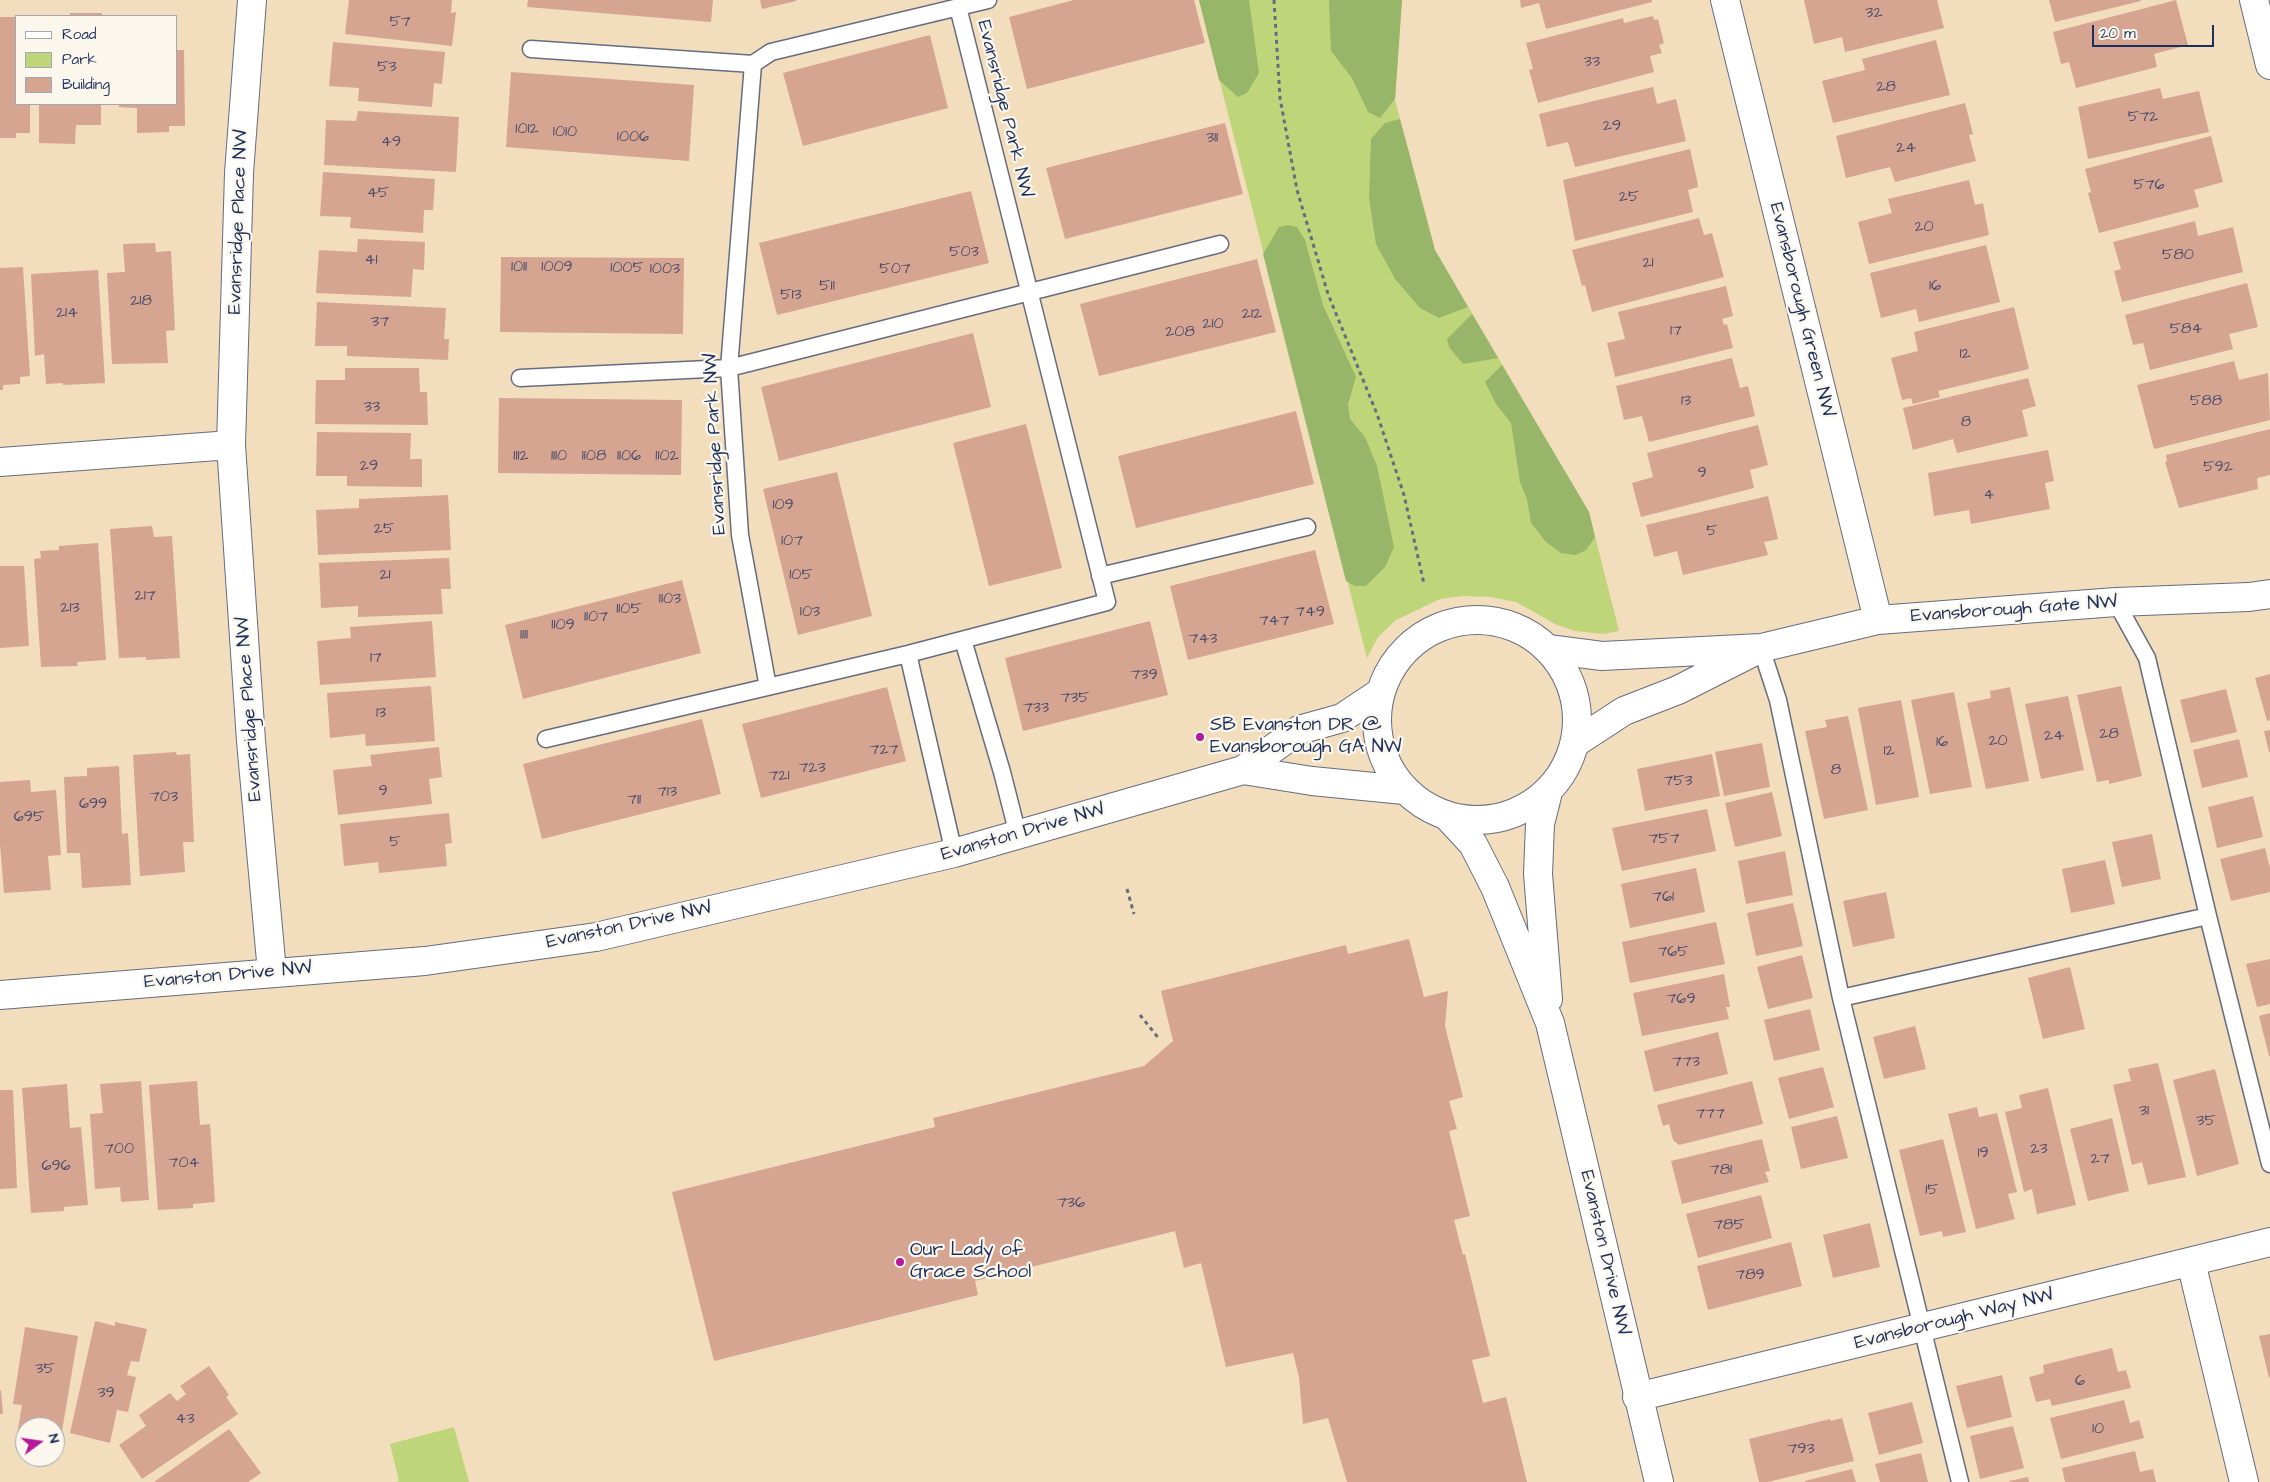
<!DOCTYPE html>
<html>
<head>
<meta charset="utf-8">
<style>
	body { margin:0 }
	#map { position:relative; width:2270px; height:1482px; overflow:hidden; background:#f2ddbd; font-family:"Architects Daughter",sans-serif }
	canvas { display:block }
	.legend { position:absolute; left:15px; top:15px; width:162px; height:90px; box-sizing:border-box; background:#fbf7ec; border:1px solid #a1a7b3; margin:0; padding:6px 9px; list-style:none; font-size:15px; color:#1b2f5e }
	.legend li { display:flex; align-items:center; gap:10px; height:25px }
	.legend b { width:25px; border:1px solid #a1a7b3 }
	.north { position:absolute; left:15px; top:1417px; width:50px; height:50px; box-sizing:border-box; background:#fbf7ec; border:1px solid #a1a7b3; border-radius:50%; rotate:76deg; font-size:14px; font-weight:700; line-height:20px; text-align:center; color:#1b2f5e }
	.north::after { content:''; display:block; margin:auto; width:18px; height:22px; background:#b5179e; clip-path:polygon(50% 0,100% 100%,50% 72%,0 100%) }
	.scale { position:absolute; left:2092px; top:25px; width:122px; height:22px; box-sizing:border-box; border:2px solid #1b2f5e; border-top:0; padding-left:6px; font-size:15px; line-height:18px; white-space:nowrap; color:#1b2f5e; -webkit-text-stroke:4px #fbf7ec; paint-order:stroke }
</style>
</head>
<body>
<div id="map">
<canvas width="2270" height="1482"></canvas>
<ul class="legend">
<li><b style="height:6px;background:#fff"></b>Road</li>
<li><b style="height:14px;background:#bfd579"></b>Park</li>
<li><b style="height:14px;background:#d5a592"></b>Building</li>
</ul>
<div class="north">N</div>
<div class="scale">20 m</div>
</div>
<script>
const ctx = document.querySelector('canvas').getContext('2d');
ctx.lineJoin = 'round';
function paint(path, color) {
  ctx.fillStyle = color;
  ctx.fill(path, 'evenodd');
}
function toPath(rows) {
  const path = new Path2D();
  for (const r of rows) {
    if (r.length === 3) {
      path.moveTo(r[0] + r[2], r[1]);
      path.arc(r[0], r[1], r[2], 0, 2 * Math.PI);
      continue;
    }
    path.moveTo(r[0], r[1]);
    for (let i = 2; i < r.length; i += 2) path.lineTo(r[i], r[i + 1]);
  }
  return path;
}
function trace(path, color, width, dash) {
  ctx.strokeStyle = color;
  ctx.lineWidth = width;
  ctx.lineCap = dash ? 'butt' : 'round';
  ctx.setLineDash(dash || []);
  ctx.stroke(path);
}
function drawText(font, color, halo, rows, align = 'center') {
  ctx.font = font + ' "Architects Daughter",sans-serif';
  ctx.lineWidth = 4.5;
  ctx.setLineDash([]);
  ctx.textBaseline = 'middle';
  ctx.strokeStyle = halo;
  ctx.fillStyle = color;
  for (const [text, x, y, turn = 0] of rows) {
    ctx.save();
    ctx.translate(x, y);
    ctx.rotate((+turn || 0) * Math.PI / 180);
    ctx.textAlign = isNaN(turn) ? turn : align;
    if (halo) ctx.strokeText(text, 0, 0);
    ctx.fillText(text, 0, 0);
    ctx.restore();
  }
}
const green = toPath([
	[1199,0,1402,0,1395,100,1435,250,1589,512,1619,631,1604,634,1575,631,1557,625,1516,602,1490,597,1463,596,1440,599,1396,620,1378,637,1367,658],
	[454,1427,469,1482,395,1482,399,1481,390,1444]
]);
const forest = toPath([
	[1199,0,1249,0,1259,73,1247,93,1238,97,1219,80],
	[1329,0,1402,0,1395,99,1380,118,1368,112,1352,78,1331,51],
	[1400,119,1435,250,1468,307,1439,318,1420,308,1395,279,1376,244,1369,198,1371,139,1385,123],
	[1288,225,1297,227,1305,240,1323,305,1356,377,1348,404,1350,419,1365,437,1377,466,1394,547,1385,567,1366,586,1355,586,1346,581,1263,254,1279,227],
	[1472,314,1498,358,1463,364,1449,347,1447,339],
	[1502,365,1589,512,1595,537,1586,550,1576,555,1561,553,1546,542,1531,523,1527,499,1520,482,1511,423,1496,404,1485,382]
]);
const building = toPath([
	[349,0,452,0,451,13,456,12,452,46,345,34],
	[528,0,713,0,711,22,527,7],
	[760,0,796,0,796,1,762,9],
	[1074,0,1194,0,1205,43,1027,89,1009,17],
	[1520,0,1652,0,1652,2,1546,29,1539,3,1521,8],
	[1804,0,1937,0,1944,28,1845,52,1842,37,1814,44],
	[2049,0,2141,0,2141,1,2055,22],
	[2176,0,2188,45,2154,54,2157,67,2076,88,2069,62,2061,64,2053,32],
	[70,13,102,13,102,16,70,16],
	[1653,16,1654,20,1658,19,1664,43,1659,45,1662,53,1650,56,1654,72,1538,103,1529,70,1533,69,1526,43,1623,18,1624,23],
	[0,17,16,17,16,104,30,104,30,133,16,133,16,138,0,138],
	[930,35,948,108,803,146,783,73],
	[1936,40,1950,95,1833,123,1822,81,1865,70,1862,59],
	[333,42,445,52,442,84,434,83,432,107,358,101,359,88,329,86],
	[176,50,184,50,185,126,169,126,169,132,137,133,137,108,119,107,119,104,176,104],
	[511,72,694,85,689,161,506,147],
	[1653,87,1657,104,1676,99,1686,141,1575,167,1568,142,1547,147,1539,114],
	[2160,88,2163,99,2199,91,2209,132,2088,159,2078,107],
	[1965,103,1973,134,1969,135,1976,161,1895,182,1890,167,1846,178,1836,136],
	[39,104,101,104,101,125,76,125,75,144,39,143],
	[358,111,459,117,456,172,324,165,326,120,356,121],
	[1225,123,1243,194,1065,239,1046,168],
	[2211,136,2223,182,2194,190,2199,207,2099,233,2088,193,2091,192,2085,169],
	[1690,149,1697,180,1698,187,1688,190,1693,212,1575,241,1563,180],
	[323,172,435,179,433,210,424,210,423,233,350,228,351,217,320,216],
	[1969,180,1975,205,1983,203,1989,235,1869,264,1858,222,1892,213,1888,199],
	[971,191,989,263,777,315,759,243],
	[1699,218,1704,235,1712,233,1724,277,1592,312,1585,285,1582,286,1572,250],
	[2195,221,2198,236,2233,227,2243,272,2122,302,2114,271,2121,269,2113,242],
	[358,239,425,242,424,270,413,269,411,297,316,293,319,250,357,252],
	[155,243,156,252,171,251,175,330,166,331,168,363,112,364,107,273,125,272,123,244],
	[1986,245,2000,302,1919,322,1916,309,1881,318,1870,273],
	[501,257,684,258,683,334,500,332],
	[1257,259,1276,332,1099,376,1080,304],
	[23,267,30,376,20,377,20,384,3,385,3,390,0,390,0,268],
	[98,270,105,383,63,385,63,383,46,384,44,354,35,356,31,274],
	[2247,283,2258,327,2229,334,2233,349,2150,370,2143,343,2133,345,2125,315],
	[1726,286,1733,316,1722,319,1724,325,1727,324,1733,348,1615,377,1607,343,1625,339,1618,312],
	[317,302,446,308,444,339,449,339,448,360,347,356,347,346,315,346],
	[2014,307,2029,369,1938,391,1940,397,1913,404,1911,398,1902,400,1891,358,1918,351,1914,332],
	[973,333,991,407,779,461,761,387],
	[1732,358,1740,388,1748,386,1755,416,1649,442,1642,416,1624,420,1616,386],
	[2234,361,2239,380,2268,373,2270,420,2154,449,2137,385],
	[345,368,419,368,420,392,427,392,428,425,315,424,316,380,345,380],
	[2028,378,2036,406,2022,410,2028,436,1957,453,1953,439,1913,450,1903,408],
	[499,398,682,400,681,475,498,473],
	[1296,411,1314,484,1136,528,1118,456],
	[1026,424,1062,568,989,586,953,443],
	[1758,425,1768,465,1750,470,1754,488,1641,517,1632,483,1653,477,1647,453],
	[2270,429,2270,475,2257,478,2258,489,2179,508,2165,462,2167,461,2166,455],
	[317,432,411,433,410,459,422,459,422,487,347,486,347,476,316,476],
	[2048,450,2054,481,2045,483,2050,509,1971,524,1969,510,1934,516,1928,473],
	[837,472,872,616,798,635,763,489],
	[448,495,451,550,318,555,316,510,359,508,359,499],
	[1768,496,1778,539,1764,542,1768,555,1683,575,1677,551,1654,557,1646,525],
	[152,526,154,537,172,536,180,658,146,660,146,657,119,658,110,529],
	[98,543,106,660,77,662,78,666,41,667,34,559,41,558,40,551,59,550,59,546],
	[1315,550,1334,624,1188,660,1170,586],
	[449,558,451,589,441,589,443,614,358,617,358,606,321,608,319,563],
	[0,566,24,566,29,646,0,648],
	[682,580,701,653,523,699,505,625],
	[432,621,436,677,320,685,317,641,351,638,350,627],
	[1150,621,1168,695,1023,731,1005,658],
	[2270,674,2270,720,2267,721,2255,678],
	[431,686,435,741,366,746,365,734,330,738,327,693],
	[2121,686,2142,776,2109,784,2109,780,2097,782,2077,695],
	[887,687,906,761,761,798,742,724],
	[2010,687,2029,781,1986,789,1967,703,1991,698,1990,691],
	[2226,689,2237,732,2191,743,2180,700],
	[1954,692,1972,787,1930,794,1911,700],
	[2068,696,2084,770,2041,779,2025,704],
	[1901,700,1919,797,1876,805,1858,708],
	[1848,716,1868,810,1824,819,1805,731,1827,727,1825,720],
	[702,719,721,794,542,839,523,764],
	[2270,730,2270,752,2269,752,2264,731],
	[2239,739,2248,777,2202,788,2193,750],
	[1762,743,1770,787,1724,796,1715,752],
	[439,747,442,777,429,779,432,804,338,815,333,770,372,766,370,755],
	[176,752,177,755,190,754,194,842,183,842,185,872,140,876,133,755],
	[1712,754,1720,796,1645,811,1637,769],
	[119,766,122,834,128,833,131,885,82,888,80,853,67,853,64,777,87,776,87,768],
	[30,780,31,792,56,790,61,855,48,856,51,890,4,893,0,844,0,782],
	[1772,792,1782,836,1735,847,1725,803],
	[2253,796,2263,837,2217,848,2208,807],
	[1707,809,1716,851,1622,871,1612,828],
	[449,813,452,843,445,844,447,866,379,873,378,862,344,866,340,824],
	[2152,834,2161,879,2122,887,2112,842],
	[2265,848,2270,868,2270,892,2231,901,2220,859],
	[1785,851,1793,895,1746,904,1738,861],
	[2105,860,2115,904,2071,913,2062,869],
	[1696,868,1705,912,1630,928,1621,884],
	[1886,892,1895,938,1853,947,1843,901],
	[1793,903,1803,946,1756,956,1747,913],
	[1716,922,1725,964,1630,983,1622,942],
	[1409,939,1424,997,1448,991,1445,1026,1463,1097,1449,1101,1457,1129,1449,1131,1470,1216,1454,1220,1463,1255,1465,1254,1490,1356,1472,1360,1483,1403,1506,1397,1527,1482,1347,1482,1328,1418,1303,1424,1299,1377,1293,1353,1226,1367,1201,1263,1184,1268,1175,1231,975,1281,978,1295,714,1361,672,1192,935,1127,933,1118,1144,1066,1173,1041,1161,991,1346,945,1348,954],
	[1802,955,1813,998,1768,1009,1757,967],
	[2270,959,2270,1004,2257,1007,2246,964],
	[2070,967,2085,1029,2043,1039,2028,978],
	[1724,974,1730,1007,1726,1007,1729,1019,1642,1036,1633,993],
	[1810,1009,1820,1050,1774,1061,1764,1020],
	[2270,1013,2270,1056,2269,1056,2259,1016],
	[1915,1026,1926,1069,1884,1079,1873,1037],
	[1718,1032,1728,1074,1654,1092,1644,1051],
	[2158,1063,2186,1177,2148,1185,2142,1162,2132,1165,2113,1085,2131,1081,2128,1069],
	[1823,1067,1834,1107,1789,1119,1778,1078],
	[2215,1069,2239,1164,2197,1176,2173,1080],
	[141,1081,149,1200,121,1202,120,1187,95,1189,90,1114,103,1113,100,1084],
	[197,1081,200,1125,210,1124,215,1202,193,1204,193,1208,158,1210,149,1085],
	[1752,1081,1763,1124,1679,1145,1673,1140,1669,1124,1663,1126,1657,1105],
	[67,1084,70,1128,81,1127,88,1205,64,1207,64,1211,31,1213,22,1088],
	[2048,1088,2076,1205,2037,1214,2032,1189,2024,1192,2005,1112,2022,1108,2019,1095],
	[0,1090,13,1090,17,1188,0,1189],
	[1977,1107,1979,1117,1997,1113,2017,1192,2008,1194,2015,1219,1976,1229,1948,1114],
	[1837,1116,1848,1158,1801,1169,1791,1127],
	[2112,1118,2129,1191,2088,1201,2070,1129],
	[1762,1139,1770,1171,1765,1172,1769,1182,1682,1204,1671,1161],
	[1943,1139,1966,1232,1943,1237,1942,1231,1920,1236,1899,1150],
	[1761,1195,1772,1238,1698,1258,1686,1214],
	[1870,1223,1880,1267,1833,1278,1823,1235],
	[1791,1242,1802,1286,1708,1310,1697,1266],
	[95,1321,115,1326,115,1322,147,1329,139,1362,131,1361,127,1375,136,1377,128,1412,117,1410,110,1443,70,1433],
	[25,1327,78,1336,60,1443,55,1442,55,1427,25,1427,25,1436,17,1435,22,1405,13,1404],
	[2270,1334,2270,1378,2269,1378,2259,1336],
	[2112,1348,2118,1372,2126,1370,2131,1388,2052,1406,2050,1399,2036,1402,2029,1377,2044,1373,2043,1365],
	[209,1366,229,1395,226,1397,238,1414,142,1479,119,1445,146,1426,139,1415,170,1393,177,1401,186,1394,180,1386],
	[2002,1375,2012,1417,1967,1428,1956,1386],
	[1,1390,3,1414,0,1414,0,1391],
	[2124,1400,2130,1423,2139,1420,2144,1438,2061,1459,2050,1418],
	[1912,1402,1923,1443,1879,1455,1868,1413],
	[1842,1418,1854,1461,1768,1482,1759,1482,1749,1439,1830,1419,1831,1421],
	[2013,1426,2024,1468,1980,1479,1970,1436],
	[229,1429,261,1473,248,1482,154,1482],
	[2135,1451,2140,1472,2153,1469,2156,1482,2065,1482,2062,1468],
	[1921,1453,1928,1482,1880,1482,1875,1464],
	[1852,1469,1856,1482,1805,1482,1805,1481],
	[2028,1477,2029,1482,2010,1482,2009,1481]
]);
const path = toPath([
	[1274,0,1280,98,1297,190,1328,294,1377,414,1404,495,1424,584],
	[1127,889,1134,914],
	[1140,1015,1160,1040]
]);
const lane = toPath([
	[531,49,753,64],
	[520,378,729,368,1220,244],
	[1100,576,1307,527],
	[2116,602,2147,658,2208,916,2270,1164],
	[963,640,1002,772,1018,835],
	[1761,648,1778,700,1841,998,1960,1482],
	[908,654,954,853],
	[768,687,740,535,729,368,753,64,771,52,988,0],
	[546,739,908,654,1107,602,958,7],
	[1841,998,2208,916]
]);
const street = toPath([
	[252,0,239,173,231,445,251,741,272,972],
	[1725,0,1878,620],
	[2254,0,2270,65],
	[0,462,231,445],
	[1548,649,1602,656,1761,648,1878,620,2116,602,2249,597,2270,594],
	[1575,743,1624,711,1678,690,1753,652],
	[2191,1262,2244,1482],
	[1637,1397,2270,1242]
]);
const secondary = toPath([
	[1477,720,100],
	[1243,770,1312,781,1404,790],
	[1447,816,1473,844,1495,887,1550,1023,1659,1482],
	[0,995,425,961,596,937,954,853,1243,770,1299,730,1342,718,1381,692],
	[1548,999,1538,874,1540,824,1548,792]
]);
const markers = [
	[1200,737,5,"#b5179e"],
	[900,1262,5,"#b5179e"]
];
const numberNames = [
	["32",1874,14],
	["57",400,23],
	["33",1592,63],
	["53",387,68],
	["28",1886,88],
	["572",2143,118],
	["29",1612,127],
	["1012",527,130],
	["1010",565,133],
	["1006",633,138],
	["311",1212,139],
	["49",391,143],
	["24",1906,149],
	["576",2149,186],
	["45",378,194],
	["25",1629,198],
	["20",1924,228],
	["503",964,253],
	["580",2178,256],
	["41",371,261],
	["21",1648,264],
	["1011",519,268],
	["1009",557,268],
	["1005",627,269],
	["1003",665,270],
	["507",895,270],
	["511",827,287],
	["16",1935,287],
	["513",791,296],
	["218",141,302],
	["214",67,314],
	["212",1252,315],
	["37",380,323],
	["210",1213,325],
	["584",2186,330],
	["17",1676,332],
	["208",1180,333],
	["12",1965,355],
	["13",1686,402],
	["588",2206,402],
	["33",372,408],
	["8",1966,423],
	["1112",521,457],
	["1110",559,457],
	["1108",594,457],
	["1106",629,457],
	["1102",667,457],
	["29",369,467],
	["592",2218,468],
	["9",1702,474],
	["4",1989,496],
	["109",783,506],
	["25",384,530],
	["5",1712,532],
	["107",792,542],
	["21",385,576],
	["105",801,576],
	["217",145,597],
	["1103",670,600],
	["213",70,609],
	["1105",629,610],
	["103",810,613],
	["749",1310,613],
	["1107",596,618],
	["747",1274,622],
	["1109",563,626],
	["1111",524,636],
	["743",1203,640],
	["17",376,659],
	["739",1144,676],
	["735",1075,699],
	["733",1036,709],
	["13",381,714],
	["28",2109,735],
	["24",2054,737],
	["20",1998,742],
	["16",1942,743],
	["727",884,751],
	["12",1889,752],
	["723",812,769],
	["8",1836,771],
	["721",779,777],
	["753",1678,782],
	["9",383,792],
	["713",667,793],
	["703",164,798],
	["711",634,801],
	["699",93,805],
	["695",29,818],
	["757",1664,840],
	["5",395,843],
	["761",1663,898],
	["765",1673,953],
	["769",1681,1000],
	["773",1686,1063],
	["31",2144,1112],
	["777",1710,1115],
	["35",2206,1122],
	["700",119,1150],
	["23",2039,1150],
	["19",1983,1154],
	["27",2100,1160],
	["704",184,1164],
	["696",56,1167],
	["781",1721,1171],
	["15",1932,1191],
	["736",1071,1204],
	["785",1729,1226],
	["789",1750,1276],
	["35",45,1370],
	["6",2080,1382],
	["39",106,1394],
	["43",185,1420],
	["10",2098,1430],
	["793",1801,1450]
];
const streetNames = [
	["Evansridge Park NW",1004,109,76],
	["Evansridge Place NW",239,222,-88],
	["Evansborough Green NW",1801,310,76],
	["Evansridge Park NW",716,444,-93],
	["Evansborough Gate NW",2014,610,-4],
	["Evansridge Place NW",250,709,-94],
	["Evanston Drive NW",1023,833,-16],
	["Evanston Drive NW",629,926,-12],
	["Evanston Drive NW",228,976,-5],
	["Evanston Drive NW",1604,1253,77],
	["Evansborough Way NW",1954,1320,-14]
];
const poiNames = [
	["SB Evanston DR @",1210,726],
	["Evansborough GA NW",1210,748],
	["Our Lady of",910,1251],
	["Grace School",910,1273]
];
paint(green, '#bfd579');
paint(forest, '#97b669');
paint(building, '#d5a592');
trace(lane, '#666c7f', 19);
trace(street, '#666c7f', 30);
trace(secondary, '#666c7f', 30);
trace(path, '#666c7f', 3, [4, 4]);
trace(lane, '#fff', 16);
trace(street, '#fff', 28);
trace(secondary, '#fff', 28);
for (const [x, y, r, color] of markers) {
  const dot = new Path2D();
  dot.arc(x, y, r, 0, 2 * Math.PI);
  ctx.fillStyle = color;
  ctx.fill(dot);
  trace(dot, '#fbf7ec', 2);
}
drawText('16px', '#4a4c6b', null, numberNames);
drawText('19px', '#1b2f5e', '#fbf7ec', streetNames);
drawText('19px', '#1b2f5e', '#fbf7ec', poiNames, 'left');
</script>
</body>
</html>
